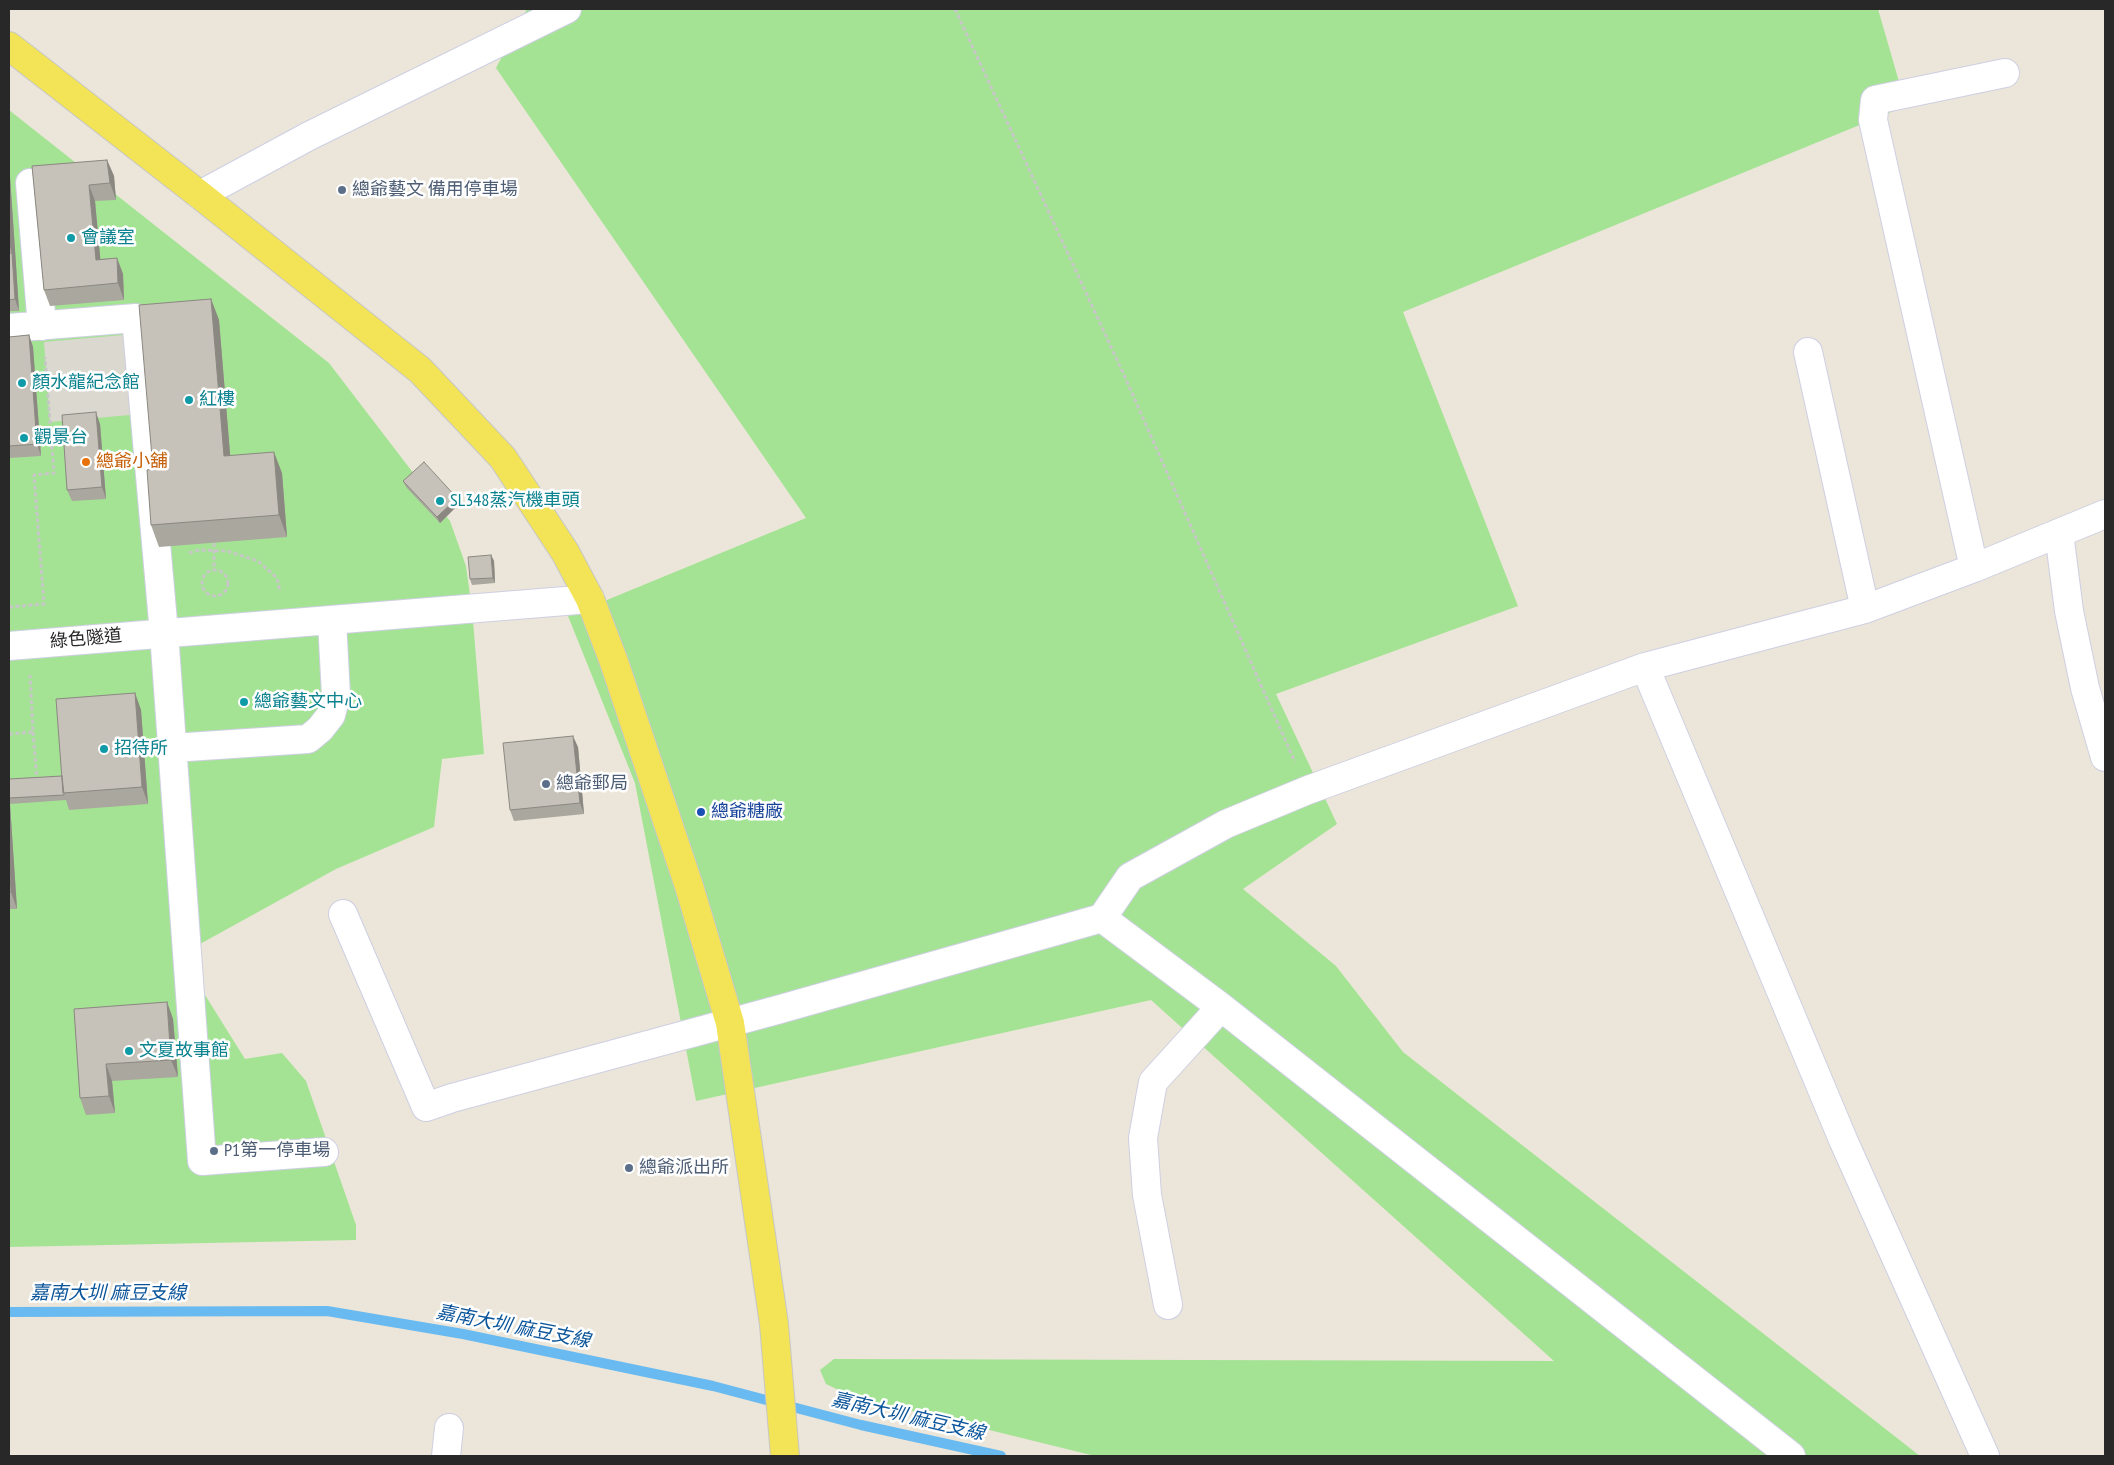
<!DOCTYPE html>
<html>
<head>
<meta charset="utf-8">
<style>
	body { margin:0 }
	#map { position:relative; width:2114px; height:1465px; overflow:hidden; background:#ebe6d9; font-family:"PT Sans Narrow",sans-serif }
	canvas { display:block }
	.frame { position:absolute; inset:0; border:10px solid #282828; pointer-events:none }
</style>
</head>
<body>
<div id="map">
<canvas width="2114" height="1465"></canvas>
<div class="frame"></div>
</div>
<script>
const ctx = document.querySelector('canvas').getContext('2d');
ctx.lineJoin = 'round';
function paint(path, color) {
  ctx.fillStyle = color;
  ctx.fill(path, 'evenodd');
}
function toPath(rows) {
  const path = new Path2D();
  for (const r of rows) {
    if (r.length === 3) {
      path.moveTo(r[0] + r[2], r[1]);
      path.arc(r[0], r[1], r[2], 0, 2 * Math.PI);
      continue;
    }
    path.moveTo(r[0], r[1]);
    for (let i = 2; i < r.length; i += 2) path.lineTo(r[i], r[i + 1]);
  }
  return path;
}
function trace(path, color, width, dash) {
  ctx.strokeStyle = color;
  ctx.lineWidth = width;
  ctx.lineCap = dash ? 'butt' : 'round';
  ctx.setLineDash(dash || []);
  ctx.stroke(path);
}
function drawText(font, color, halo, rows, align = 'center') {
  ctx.font = font + ' "PT Sans Narrow","Noto Sans TC",sans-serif';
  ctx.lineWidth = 5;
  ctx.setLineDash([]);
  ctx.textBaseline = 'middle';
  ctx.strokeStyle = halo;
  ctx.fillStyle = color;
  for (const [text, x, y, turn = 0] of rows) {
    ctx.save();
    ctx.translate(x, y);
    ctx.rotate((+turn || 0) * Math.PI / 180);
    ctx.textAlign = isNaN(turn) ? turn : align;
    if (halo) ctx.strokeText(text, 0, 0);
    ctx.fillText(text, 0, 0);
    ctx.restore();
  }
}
const green = toPath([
	[527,9,1878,9,1906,106,1403,312,1518,606,1276,694,1337,824,1243,889,1336,966,1403,1052,1920,1456,1095,1456,851,1396,826,1384,820,1370,834,1359,1554,1361,1151,1000,696,1101,635,783,568,616,806,518,496,68],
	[9,110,329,363,450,521,466,566,472,609,484,754,442,759,434,827,336,869,180,955,245,1059,282,1053,306,1081,356,1225,356,1240,9,1247]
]);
const plaza = toPath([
	[123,335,130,415,50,422,44,342]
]);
const stream = toPath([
	[9,1312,327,1311,463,1334,713,1386,861,1425,1001,1456]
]);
const path = toPath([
	[955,9,1124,375,1295,762],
	[214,543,214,570],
	[189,553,199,550,227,551,258,561,277,578,280,592],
	[215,583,13],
	[9,607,44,604,34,475,54,473,45,357],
	[33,732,37,781],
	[9,734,33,732,30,675]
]);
const minor = toPath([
	[30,183,42,326],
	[200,195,309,136,567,9],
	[9,328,136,318,164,633,202,1161,324,1152],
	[1808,352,1865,609],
	[2059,533,2069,611,2085,688,2105,757],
	[1974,568,1873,120,1875,100,2005,73],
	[9,646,590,599],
	[1645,667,1844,1142,1985,1456],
	[172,748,308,739,320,729,331,715,336,696,332,620],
	[343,914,426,1107,452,1098,777,1010,1102,918,1221,1007,1791,1456],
	[1102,918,1130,877,1226,824,1308,790,1645,667,1865,609,1974,568,2105,514],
	[1168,1305,1147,1195,1143,1138,1153,1082,1221,1007],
	[446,1456,449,1428]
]);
const major = toPath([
	[9,46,200,195,420,370,503,458,565,552,590,599,614,662,689,886,730,1023,774,1324,785,1456]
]);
const wall = toPath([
	[107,160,114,176,116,200,95,201,100,259,117,258,123,274,124,300,50,306,44,290,32,166],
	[9,162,19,311,9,311],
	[211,299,219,320,230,455,282,473,287,537,159,547,151,525,153,469],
	[29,335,33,347,41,456,9,458,9,337],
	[100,424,106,499,72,501,67,490],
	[403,481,457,498,459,504,440,523,406,487],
	[491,555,494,561,495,583,472,585,470,579],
	[135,693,141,710,148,804,69,810,66,800,10,804,17,909,9,909,9,779,62,776],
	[578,747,584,814,514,821,510,810],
	[167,1002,173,1019,178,1077,112,1081,115,1113,86,1115,80,1098,74,1009]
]);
const shadedWall = toPath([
	[107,160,114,176,116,200,110,183],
	[9,162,16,264,19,311,15,299,12,253,10,247,9,233],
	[89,185,95,201,102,276,96,260],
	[117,258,123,274,124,300,118,283],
	[211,299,219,320,232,477,224,456],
	[29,335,33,347,41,456,37,444],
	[96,412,100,424,106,499,102,487],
	[274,452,282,473,287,537,279,515],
	[457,498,459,504,440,523,437,517],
	[491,555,494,561,495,583,493,578],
	[135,693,141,710,148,804,142,787],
	[573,736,578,747,584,814,580,803],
	[9,801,10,804,17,909,11,892,9,855],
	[167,1002,173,1019,178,1077,171,1060],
	[106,1064,112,1081,115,1113,109,1096]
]);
const building = toPath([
	[107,160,110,183,89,185,96,260,117,258,118,283,44,290,32,166,107,160],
	[9,253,12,253,15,299,9,300,9,253],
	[211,299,224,456,274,452,279,515,151,525,147,470,153,469,139,305,211,299],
	[29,335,37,444,9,446,9,337,29,335],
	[96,412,102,487,67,490,62,415,96,412],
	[424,462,457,498,437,517,403,481,424,462],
	[491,555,493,578,470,579,468,557,491,555],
	[135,693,142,787,63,793,56,699,135,693],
	[573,736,580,803,510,810,503,743,573,736],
	[62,776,64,795,9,798,9,779,62,776],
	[9,855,11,892,9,892,9,855],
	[167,1002,171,1060,106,1064,109,1096,80,1098,74,1009,167,1002]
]);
const markers = [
	[342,190,5,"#5c6f8a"],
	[71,238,5,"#0f9aa8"],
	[22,383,5,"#0f9aa8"],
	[189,400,5,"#0f9aa8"],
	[24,438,5,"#0f9aa8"],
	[86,462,5,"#e8710a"],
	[440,501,5,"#0f9aa8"],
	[244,702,5,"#0f9aa8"],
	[104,749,5,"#0f9aa8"],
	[546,784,5,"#5c6f8a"],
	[701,812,5,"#1a4fb4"],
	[129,1051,5,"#0f9aa8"],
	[214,1151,5,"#5c6f8a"],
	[629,1168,5,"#5c6f8a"]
];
const serviceNames = [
	["總爺藝文 備用停車場",352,190],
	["總爺郵局",556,784],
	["P1第一停車場",224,1151],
	["總爺派出所",639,1168]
];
const cultureNames = [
	["會議室",81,238],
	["顏水龍紀念館",32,383],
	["紅樓",199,400],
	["觀景台",34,438],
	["SL348蒸汽機車頭",450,501],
	["總爺藝文中心",254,702],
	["招待所",114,749],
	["文夏故事館",139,1051]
];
const foodNames = [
	["總爺小舖",96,462]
];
const streetNames = [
	["綠色隧道",86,639,-5]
];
const transitNames = [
	["總爺糖廠",711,812]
];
const waterNames = [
	["嘉南大圳 麻豆支線",108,1294],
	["嘉南大圳 麻豆支線",513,1327,11],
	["嘉南大圳 麻豆支線",908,1417,13]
];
paint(green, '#a4e394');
paint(plaza, '#dbd8d0');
trace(stream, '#69baf0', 10);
trace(minor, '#cecfe2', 30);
trace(major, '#c7c7c7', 30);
trace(path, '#c7c7c7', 3, [4, 2.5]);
trace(minor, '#fff', 28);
trace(major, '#f3e356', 28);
paint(wall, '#aaa79f');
paint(shadedWall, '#8b8882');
paint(building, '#c6c2b9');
trace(building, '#8b8882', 1);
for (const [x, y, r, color] of markers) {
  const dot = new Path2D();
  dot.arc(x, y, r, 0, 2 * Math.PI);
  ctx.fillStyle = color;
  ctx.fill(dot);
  trace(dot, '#fff', 2);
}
drawText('18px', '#4e5e75', '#fff', serviceNames, 'left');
drawText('18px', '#0d838f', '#fff', cultureNames, 'left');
drawText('18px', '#c56008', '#fff', foodNames, 'left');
drawText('18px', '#282828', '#fff', streetNames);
drawText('18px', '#164399', '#fff', transitNames, 'left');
drawText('italic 19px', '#0b559a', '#fff', waterNames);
</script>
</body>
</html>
